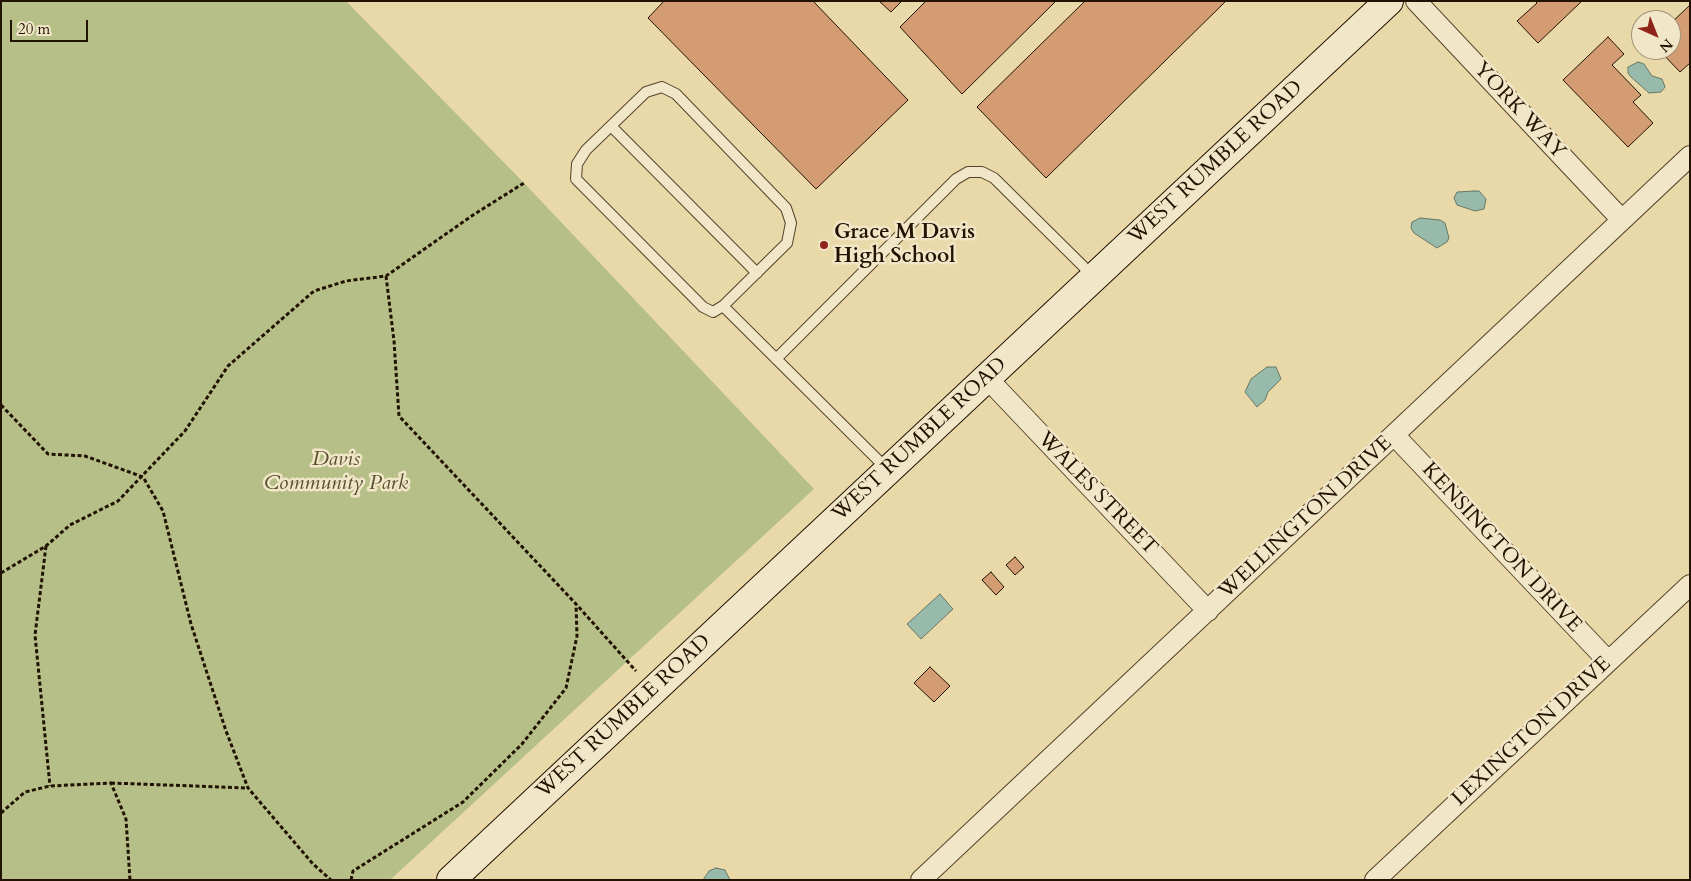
<!DOCTYPE html>
<html>
<head>
<meta charset="utf-8">
<style>
	body { margin:0 }
	#map { position:relative; width:1691px; height:881px; overflow:hidden; background:#e9d9a9; font-family:Cardo,serif }
	canvas { display:block }
	.frame { position:absolute; inset:0; border:2px solid #221201; pointer-events:none }
	.north { position:absolute; left:1631px; top:10px; width:50px; height:50px; box-sizing:border-box; background:#f1e6c7; border:1px solid #9e9178; border-radius:50%; rotate:136deg; font-size:14px; font-weight:700; line-height:20px; text-align:center; color:#221201 }
	.north::after { content:''; display:block; margin:auto; width:18px; height:22px; background:#8f2418; clip-path:polygon(50% 0,100% 100%,50% 72%,0 100%) }
	.scale { position:absolute; left:10px; top:20px; width:78px; height:22px; box-sizing:border-box; border:2px solid #221201; border-top:0; padding-left:6px; font-size:15px; line-height:18px; white-space:nowrap; color:#221201; -webkit-text-stroke:4px #f1e6c7; paint-order:stroke }
</style>
</head>
<body>
<div id="map">
<canvas width="1691" height="881"></canvas>
<div class="frame"></div>
<div class="north">N</div>
<div class="scale">20 m</div>
</div>
<script>
const ctx = document.querySelector('canvas').getContext('2d');
ctx.lineJoin = 'round';
function paint(path, color) {
  ctx.fillStyle = color;
  ctx.fill(path, 'evenodd');
}
function toPath(rows) {
  const path = new Path2D();
  for (const r of rows) {
    path.moveTo(r[0], r[1]);
    for (let i = 2; i < r.length; i += 2) path.lineTo(r[i], r[i + 1]);
  }
  return path;
}
function trace(path, color, width, dash) {
  ctx.strokeStyle = color;
  ctx.lineWidth = width;
  ctx.lineCap = dash ? 'butt' : 'round';
  ctx.setLineDash(dash || []);
  ctx.stroke(path);
}
function drawText(font, color, halo, rows, align = 'center') {
  ctx.font = font + ' Cardo,serif';
  ctx.lineWidth = 5;
  ctx.setLineDash([]);
  ctx.textBaseline = 'middle';
  ctx.strokeStyle = halo;
  ctx.fillStyle = color;
  for (const [text, x, y, turn = 0] of rows) {
    ctx.save();
    ctx.translate(x, y);
    ctx.rotate((+turn || 0) * Math.PI / 180);
    ctx.textAlign = isNaN(turn) ? turn : align;
    if (halo) ctx.strokeText(text, 0, 0);
    ctx.fillText(text, 0, 0);
    ctx.restore();
  }
}
const green = toPath([
	[1,1,346,1,524,183,814,489,390,880,1,880]
]);
const water = toPath([
	[1638,62,1644,64,1652,76,1662,79,1665,87,1661,92,1649,93,1631,77,1628,73,1628,67,1638,62],
	[1474,191,1479,191,1486,199,1484,209,1475,211,1457,205,1454,198,1457,192,1474,191],
	[1420,218,1440,220,1445,223,1449,238,1447,242,1437,248,1414,233,1411,228,1412,222,1420,218],
	[1267,367,1276,367,1281,379,1268,392,1265,400,1257,407,1245,392,1251,379,1267,367],
	[940,594,953,609,921,639,907,624,940,594],
	[716,868,725,870,730,880,703,880,709,871,716,868]
]);
const building = toPath([
	[664,1,813,1,908,100,816,189,648,18,664,1],
	[879,1,902,1,891,12,879,1],
	[926,1,1056,1,962,94,900,27,926,1],
	[1085,1,1226,1,1046,178,977,107,1085,1],
	[1535,1,1582,1,1538,43,1517,21,1537,3,1535,1],
	[1690,5,1690,63,1680,72,1659,50,1671,50,1671,23,1690,5],
	[1608,37,1624,54,1612,65,1641,95,1633,102,1653,123,1628,147,1563,80,1608,37],
	[1015,557,1024,567,1015,575,1006,565,1015,557],
	[991,572,1004,587,996,595,982,580,991,572],
	[930,667,950,686,934,702,914,683,930,667]
]);
const path = toPath([
	[386,276,394,341,399,416,576,604,636,671],
	[1,405,48,454,85,456,143,477,163,511,191,624,226,731,248,788,313,864,331,880],
	[46,546,35,635,50,786],
	[1,573,46,546,70,525,118,501,185,431,228,366,314,291,346,281,386,276,473,215,524,183],
	[111,783,248,788],
	[1,813,25,792,50,786,111,783,126,819,130,880],
	[351,880,353,871,463,802,522,744,566,688,577,636,576,604]
]);
const lane = toPath([
	[662,87,676,94,786,208,791,223,787,243,723,306,713,312,703,307,576,179,577,164,586,150,646,92,662,87],
	[611,126,757,273],
	[723,306,887,469],
	[776,359,956,179,968,172,982,172,994,178,1093,276]
]);
const street = toPath([
	[1416,1,1622,220],
	[986,377,1208,611],
	[1394,435,1608,661],
	[921,880,1690,156],
	[1375,880,1690,585]
]);
const secondary = toPath([
	[451,880,1389,1]
]);
const markers = [
	[824,245,5,"#8f2418"]
];
const streetNames = [
	["YORK WAY",1519,111,47],
	["WEST RUMBLE ROAD",1216,163,-43],
	["WEST RUMBLE ROAD",920,440,-43],
	["WALES STREET",1097,494,46],
	["WELLINGTON DRIVE",1306,518,-43],
	["KENSINGTON DRIVE",1501,548,47],
	["WEST RUMBLE ROAD",624,717,-43],
	["LEXINGTON DRIVE",1532,732,-43]
];
const poiNames = [
	["Grace M Davis",834,233],
	["High School",834,257]
];
const parkNames = [
	["Davis",336,460],
	["Community Park",336,484]
];
paint(green, '#b6bf88');
paint(water, '#97baaa');
trace(water, '#687766', 1);
paint(building, '#d49c73');
trace(building, '#221201', 1);
trace(lane, '#54442b', 12);
trace(street, '#54442b', 22);
trace(secondary, '#221201', 30);
trace(path, '#221201', 3, [4, 2.5]);
trace(lane, '#f1e6c7', 10);
trace(street, '#f1e6c7', 20);
trace(secondary, '#f1e6c7', 28);
for (const [x, y, r, color] of markers) {
  const dot = new Path2D();
  dot.arc(x, y, r, 0, 2 * Math.PI);
  ctx.fillStyle = color;
  ctx.fill(dot);
  trace(dot, '#f1e6c7', 2);
}
drawText('21px', '#221201', '#f1e6c7', streetNames);
drawText('bold 21px', '#221201', '#f1e6c7', poiNames, 'left');
drawText('italic 21px', '#564f30', '#f1e6c7', parkNames);
</script>
</body>
</html>
